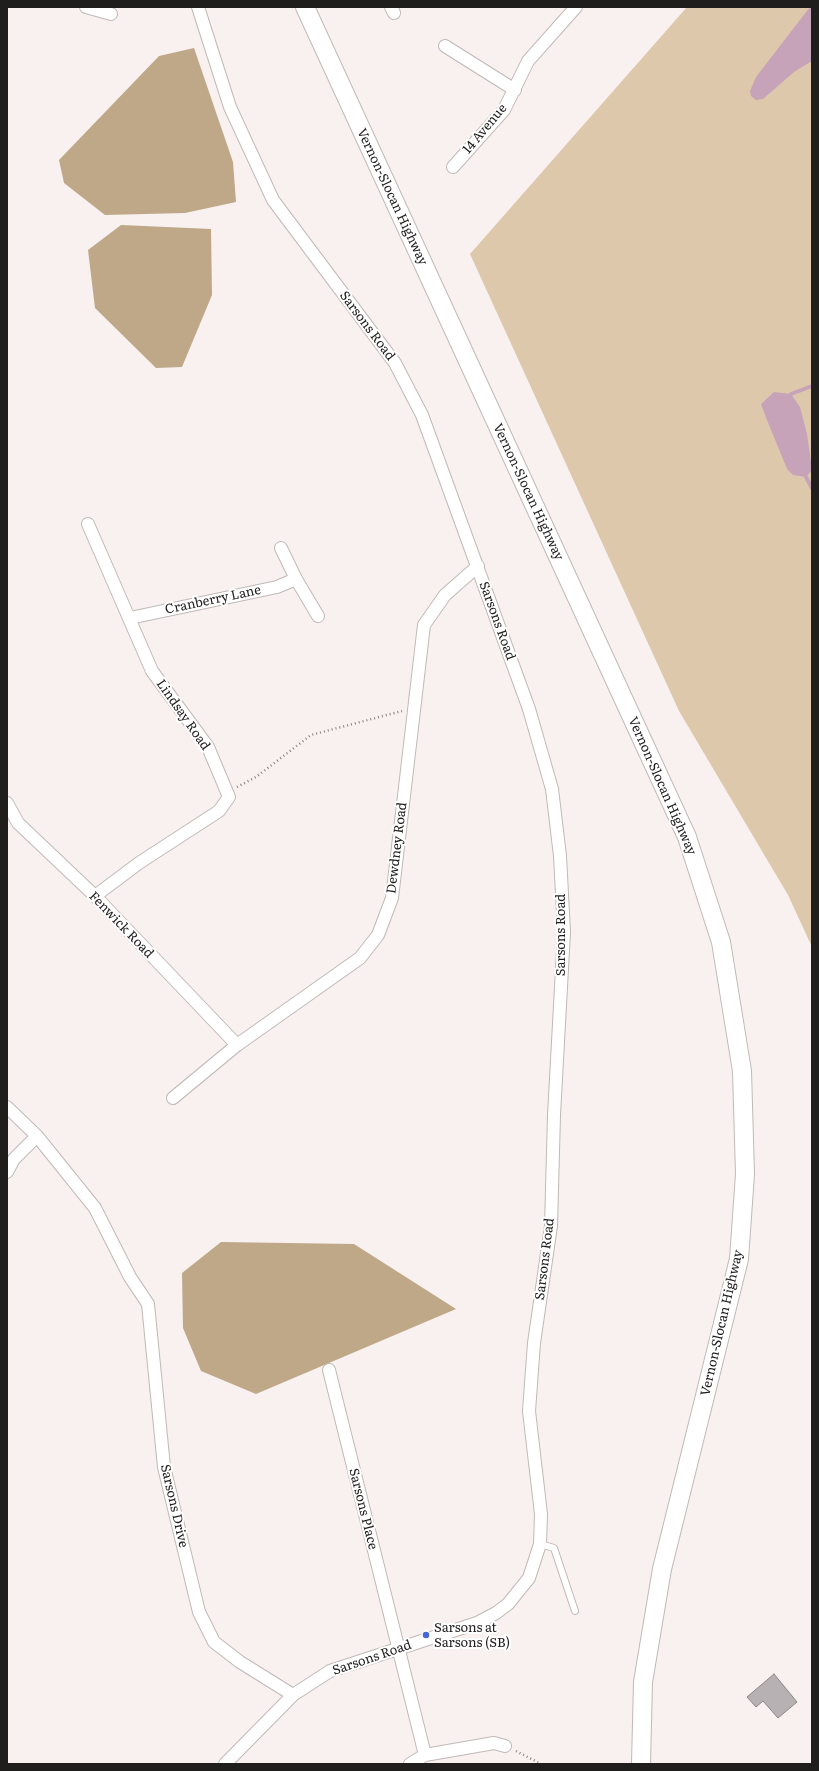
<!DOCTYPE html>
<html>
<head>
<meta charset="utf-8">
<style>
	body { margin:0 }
	#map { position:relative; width:819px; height:1771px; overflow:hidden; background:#f8f1f0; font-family:Literata,serif }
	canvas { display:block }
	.frame { position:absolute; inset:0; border:8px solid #201d1d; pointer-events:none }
</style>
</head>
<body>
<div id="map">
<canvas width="819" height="1771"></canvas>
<div class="frame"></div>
</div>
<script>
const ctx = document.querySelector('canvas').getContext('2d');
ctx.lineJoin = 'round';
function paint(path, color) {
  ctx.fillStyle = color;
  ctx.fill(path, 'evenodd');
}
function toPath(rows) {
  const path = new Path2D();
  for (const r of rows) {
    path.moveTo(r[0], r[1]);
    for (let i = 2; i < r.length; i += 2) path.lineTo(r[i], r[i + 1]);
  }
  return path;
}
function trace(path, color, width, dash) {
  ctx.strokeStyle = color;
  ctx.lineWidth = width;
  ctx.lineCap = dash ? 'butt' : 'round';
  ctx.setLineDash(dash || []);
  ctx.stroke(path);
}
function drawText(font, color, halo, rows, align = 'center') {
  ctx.font = font + ' Literata,serif';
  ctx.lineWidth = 4;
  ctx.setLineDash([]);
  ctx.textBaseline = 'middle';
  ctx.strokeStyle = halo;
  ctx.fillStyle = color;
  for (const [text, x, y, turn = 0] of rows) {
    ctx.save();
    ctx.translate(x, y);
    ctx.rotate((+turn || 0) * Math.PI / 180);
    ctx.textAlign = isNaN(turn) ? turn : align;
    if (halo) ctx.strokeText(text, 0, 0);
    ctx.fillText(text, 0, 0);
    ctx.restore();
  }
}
const green = toPath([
	[687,7,812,7,812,947,788,895,679,711,470,254]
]);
const forest = toPath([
	[194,48,233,162,236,202,185,213,105,215,64,183,59,160,159,56],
	[121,225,211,229,212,295,182,367,156,368,95,308,88,250],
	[221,1242,354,1244,456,1309,256,1394,201,1371,183,1328,182,1273]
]);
const water = toPath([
	[810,7,812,7,812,61,794,72,763,99,756,100,751,96,750,91,756,77],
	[774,392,791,394,800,407,807,434,811,462,812,470,806,477,793,475,787,469,767,420,761,404]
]);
const stream = toPath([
	[791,394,812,386],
	[806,477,812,488]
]);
const building = toPath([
	[774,1674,797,1702,778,1718,763,1701,756,1707,747,1697,774,1674]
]);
const path = toPath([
	[237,787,256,777,311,735,402,711],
	[516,1751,541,1764]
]);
const service = toPath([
	[540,1544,554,1548,575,1611]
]);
const minor = toPath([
	[86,7,111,14],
	[198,7,230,107,273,200,395,363,422,415,529,709,552,789,560,856,564,932,554,1115,551,1226,534,1343,529,1411,541,1514,540,1544,529,1578,508,1604,496,1613,477,1623,330,1671,293,1695,225,1764],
	[391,7,394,13],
	[445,46,515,90],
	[453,167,504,110,528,61,576,7],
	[88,524,152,671,208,747,229,797,219,811,139,863,95,896],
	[281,548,296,579,318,616],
	[130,618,277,587,296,579],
	[7,803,18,823,95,896,237,1045],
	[173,1098,237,1045,360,958,378,935,392,898,424,625,445,595,478,566],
	[7,1107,37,1136,95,1208,130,1277,148,1304,164,1467,199,1612,214,1642,240,1662,293,1695],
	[7,1172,14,1159,37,1136],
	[329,1370,425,1755],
	[410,1764,425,1755,494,1743,505,1746]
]);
const primary = toPath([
	[305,7,687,837,721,942,742,1071,745,1174,739,1259,662,1569,643,1682,641,1764]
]);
const markers = [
	[426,1635,4,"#4666d9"]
];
const streetNames = [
	["14 Avenue",485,129,-50],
	["Vernon-Slocan Highway",392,197,65],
	["Sarsons Road",367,326,53],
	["Vernon-Slocan Highway",528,492,65],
	["Cranberry Lane",213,600,-12],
	["Sarsons Road",497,621,70],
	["Lindsay Road",183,715,55],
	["Vernon-Slocan Highway",662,786,66],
	["Dewdney Road",397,848,-83],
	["Fenwick Road",121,925,46],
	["Sarsons Road",561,935,-90],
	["Sarsons Road",545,1259,-83],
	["Vernon-Slocan Highway",722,1323,-77],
	["Sarsons Drive",174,1506,77],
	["Sarsons Place",363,1509,76],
	["Sarsons Road",372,1658,-19]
];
const poiNames = [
	["Sarsons at",434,1628],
	["Sarsons (SB)",434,1643]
];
paint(green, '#dec8ab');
paint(forest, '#bfa888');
paint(water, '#c7a3ba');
trace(stream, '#c7a3ba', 4);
paint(building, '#b8b1b3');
trace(building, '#8b8586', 1);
trace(service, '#c0b9b8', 8);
trace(minor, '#c0b9b8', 14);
trace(primary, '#c0b9b8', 20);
trace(path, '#888382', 2.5, [1, 3]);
trace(service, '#fff', 6);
trace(minor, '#fff', 12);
trace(primary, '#fff', 18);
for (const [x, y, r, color] of markers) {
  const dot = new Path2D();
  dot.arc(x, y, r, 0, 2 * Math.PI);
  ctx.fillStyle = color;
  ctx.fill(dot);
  trace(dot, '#fff', 1.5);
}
drawText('13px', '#201d1d', '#fff', streetNames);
drawText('13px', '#201d1d', '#fff', poiNames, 'left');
</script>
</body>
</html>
